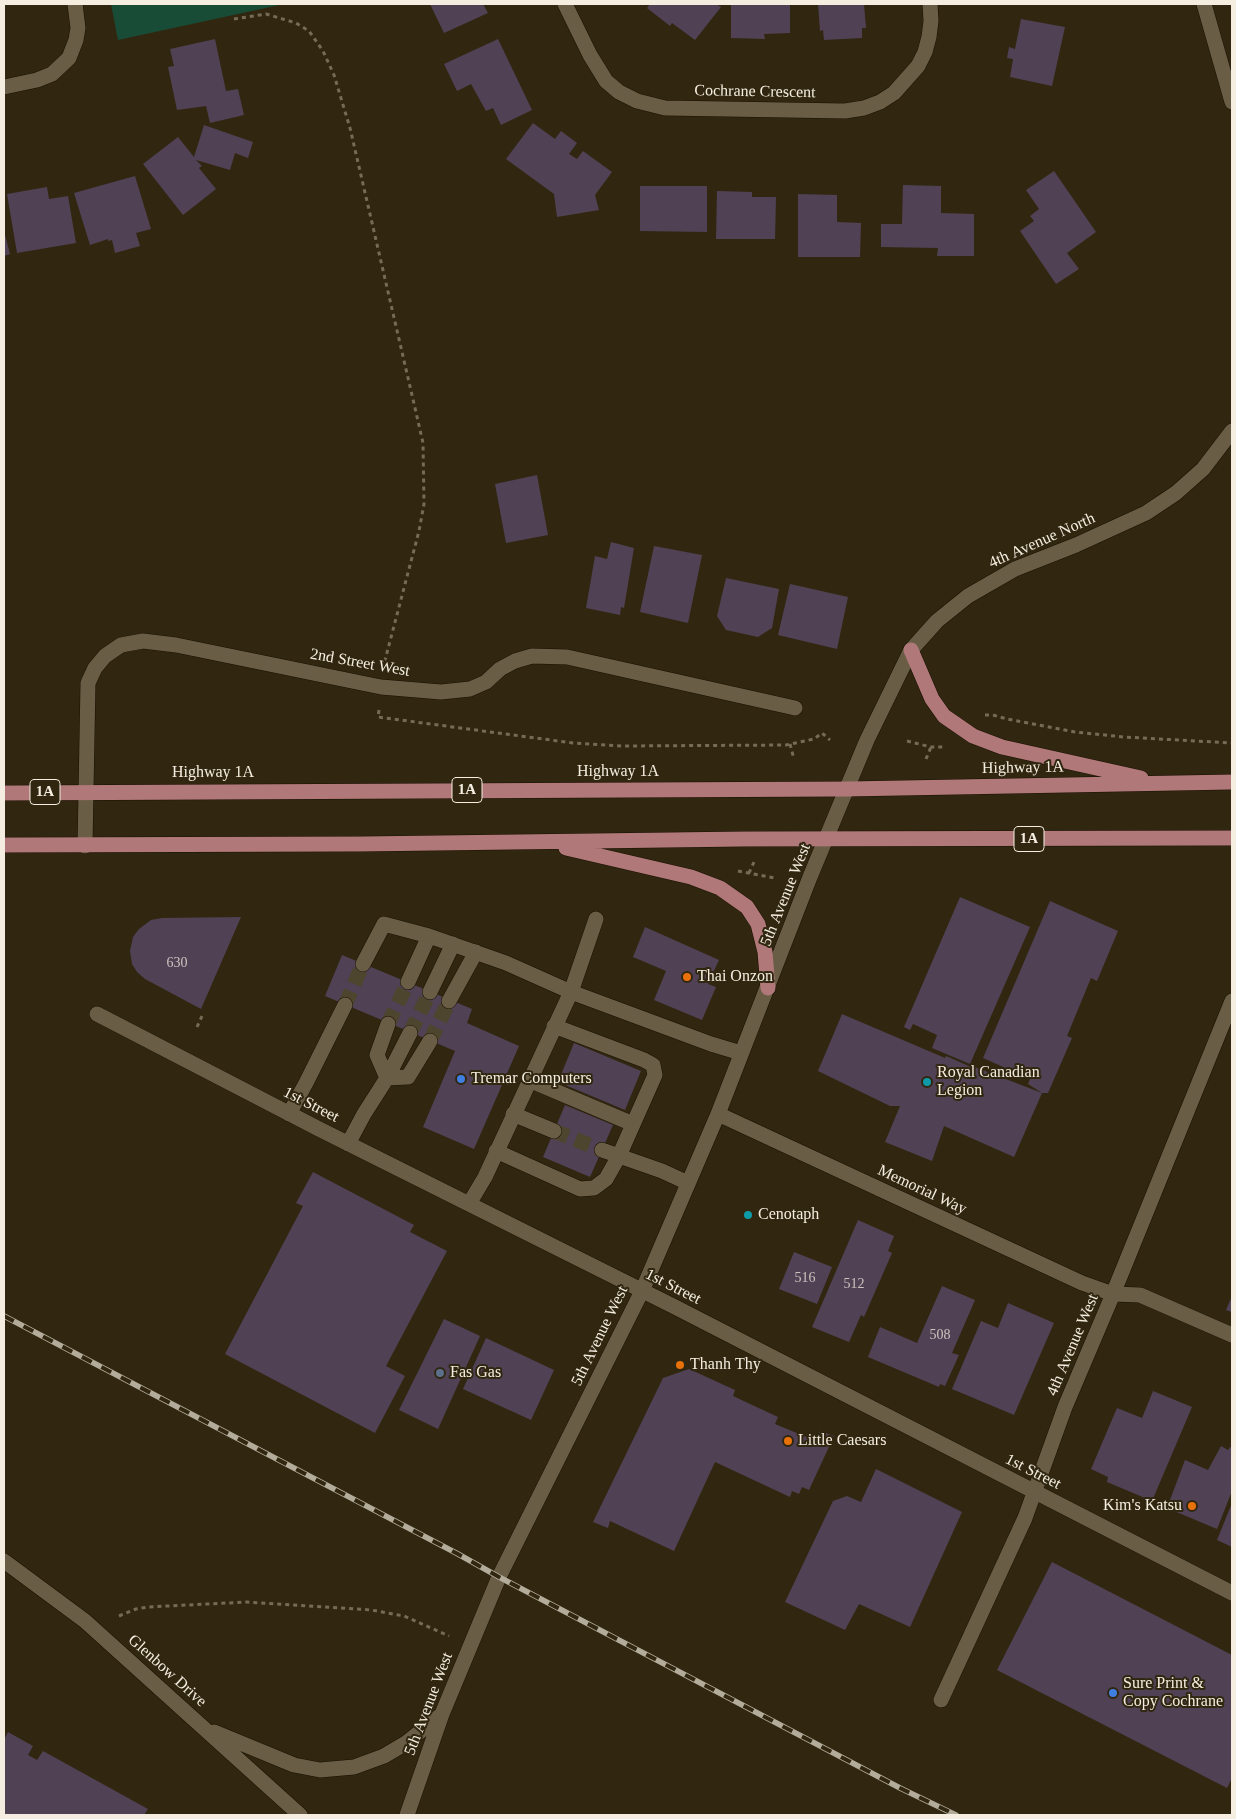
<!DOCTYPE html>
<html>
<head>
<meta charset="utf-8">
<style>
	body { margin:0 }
	#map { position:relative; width:1236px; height:1819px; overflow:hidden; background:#312710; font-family:Georgia,serif }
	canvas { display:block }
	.frame { position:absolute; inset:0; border:5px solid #f5eee0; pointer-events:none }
</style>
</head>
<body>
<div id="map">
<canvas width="1236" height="1819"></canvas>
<div class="frame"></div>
</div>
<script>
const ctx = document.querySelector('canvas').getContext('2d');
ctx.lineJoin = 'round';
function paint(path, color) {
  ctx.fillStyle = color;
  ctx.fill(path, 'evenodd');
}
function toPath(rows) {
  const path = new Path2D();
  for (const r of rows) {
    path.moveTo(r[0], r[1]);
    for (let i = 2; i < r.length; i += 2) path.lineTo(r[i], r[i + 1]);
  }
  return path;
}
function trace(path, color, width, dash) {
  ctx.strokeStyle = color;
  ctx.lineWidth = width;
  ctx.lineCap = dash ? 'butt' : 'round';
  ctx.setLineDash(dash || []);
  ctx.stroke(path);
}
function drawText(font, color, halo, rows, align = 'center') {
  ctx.font = font + ' Georgia,serif';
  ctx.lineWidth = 4;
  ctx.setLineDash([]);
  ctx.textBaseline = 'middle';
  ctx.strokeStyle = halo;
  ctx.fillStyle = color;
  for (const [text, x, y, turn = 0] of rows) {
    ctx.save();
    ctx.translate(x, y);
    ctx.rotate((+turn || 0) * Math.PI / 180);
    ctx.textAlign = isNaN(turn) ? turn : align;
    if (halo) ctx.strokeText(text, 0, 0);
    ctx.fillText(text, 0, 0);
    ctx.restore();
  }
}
const green = toPath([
	[111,4,284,4,118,40]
]);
const building = toPath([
	[430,4,483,4,488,13,444,33],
	[650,4,719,4,718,5,721,7,695,40,672,23,670,26,647,8],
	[731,4,790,4,790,33,764,34,765,39,731,38],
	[818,4,864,4,866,28,862,28,862,38,824,40,823,30,820,31],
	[1021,19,1065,27,1052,86,1010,77,1013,59,1007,58,1009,47,1015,49],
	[215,39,226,91,238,89,244,115,210,123,206,106,177,110,168,67,174,66,170,49],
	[498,39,532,110,501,125,493,108,486,111,471,84,457,91,444,64],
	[533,123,555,139,561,131,577,143,569,154,577,159,583,151,612,172,595,195,599,210,557,217,554,194,506,159],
	[204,125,253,142,248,158,235,153,230,170,196,160,202,166,199,168,216,189,183,215,143,164,178,137,194,157],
	[1054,171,1096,232,1067,253,1079,269,1056,284,1020,231,1034,221,1030,216,1039,209,1026,190],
	[135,176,151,229,136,233,140,246,115,253,112,240,108,241,108,239,90,245,74,193],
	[903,185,941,186,941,213,974,214,974,256,937,256,938,248,881,247,881,224,902,224],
	[640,186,707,186,707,232,640,231],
	[47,187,49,199,68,196,76,243,17,253,7,194],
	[717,191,752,192,752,197,776,197,775,239,716,239],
	[798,194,837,195,837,222,861,223,860,257,798,257],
	[4,231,10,254,4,256],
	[537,475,548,535,506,543,495,484],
	[611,542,634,548,624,608,621,607,620,615,586,608,595,556,607,559],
	[654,546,702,555,688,623,640,612],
	[726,578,779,589,772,628,758,637,726,630,717,616],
	[790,584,848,597,837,649,778,635],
	[960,897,1030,927,970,1064,932,1048,937,1035,913,1024,910,1030,904,1027],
	[1050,901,1118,931,1097,981,1091,978,1067,1036,1072,1038,1048,1093,1042,1093,1028,1084,1030,1079,983,1058],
	[241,917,201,1009,145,979,137,972,132,964,130,951,133,937,139,929,151,920,162,918],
	[645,927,719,960,708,984,716,987,702,1020,654,1000,666,971,633,957],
	[342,955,472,1009,467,1023,519,1046,474,1149,423,1127,455,1051,325,996],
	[842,1014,945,1058,946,1056,971,1067,972,1066,1042,1093,1014,1157,944,1126,932,1161,885,1142,900,1106,890,1106,818,1071],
	[574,1043,641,1071,625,1110,558,1082],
	[565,1105,613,1125,590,1177,543,1157],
	[313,1172,414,1225,410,1232,447,1251,386,1366,405,1376,375,1433,225,1354,303,1206,296,1203],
	[858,1220,894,1236,888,1251,892,1253,864,1317,861,1315,849,1342,812,1327],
	[794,1252,832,1267,817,1304,779,1289],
	[942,1286,975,1300,952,1353,959,1355,945,1386,940,1384,939,1387,868,1357,880,1327,917,1343],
	[1232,1296,1232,1312,1226,1310],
	[1008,1303,1054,1323,1014,1415,952,1389,981,1321,998,1328],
	[444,1319,480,1336,438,1429,399,1410],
	[486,1338,554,1370,531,1420,463,1389],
	[689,1369,735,1390,733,1396,778,1417,775,1424,816,1441,820,1431,834,1436,809,1490,802,1487,799,1494,792,1491,790,1497,715,1462,674,1551,610,1521,608,1528,593,1522,663,1378],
	[1153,1391,1192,1407,1152,1501,1107,1482,1108,1477,1091,1469,1117,1408,1142,1418],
	[1221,1446,1228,1450,1230,1447,1232,1448,1232,1491,1217,1529,1167,1508,1185,1460,1208,1470],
	[876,1469,962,1512,910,1627,859,1604,845,1630,785,1602,833,1501,847,1496,861,1502],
	[1232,1503,1232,1547,1217,1540],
	[1052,1562,1232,1655,1232,1778,1227,1788,997,1670],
	[8,1732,33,1746,28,1755,37,1760,43,1751,148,1809,144,1815,4,1815,4,1740]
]);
const minorTunnel = toPath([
	[345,1005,363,964],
	[388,1024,408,982],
	[410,1033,430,992],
	[430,1041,449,1001],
	[554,1131,602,1150]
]);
const path = toPath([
	[234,19,266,14,296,23,309,31,323,51,334,75,350,128,415,408,423,443,424,504,419,531,384,664],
	[379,710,378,717,573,743,622,746,786,745,814,739,822,733,830,740],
	[985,715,993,715,1007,719,1075,732,1124,737,1232,743],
	[907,741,931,747,946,747],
	[790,744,794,759],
	[926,759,931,747],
	[738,871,775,878],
	[749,873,754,862],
	[197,1027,202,1016],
	[119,1616,136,1609,148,1607,247,1602,371,1610,404,1616,449,1636]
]);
const minor = toPath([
	[565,4,590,55,606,81,619,92,637,101,665,108,845,111,864,108,880,102,894,93,918,66,925,52,929,37,931,21,930,4],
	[1204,4,1232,102],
	[4,87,37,80,52,74,69,58,76,40,78,28,75,4],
	[85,846,88,683,95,668,105,656,121,645,143,641,176,645,381,687,441,692,470,689,486,682,500,669,515,661,532,656,567,657,795,708],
	[363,964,384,924,429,936,506,963,571,992,596,919],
	[408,982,429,936],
	[430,992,453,944],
	[449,1001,476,952],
	[97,1014,319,1129,675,1307,1232,1593],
	[387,1078,377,1055,388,1024],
	[387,1078,410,1033],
	[529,1080,633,1124],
	[289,1114,306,1083,345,1005],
	[513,1114,554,1131],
	[718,1114,1082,1283,1113,1294,1140,1295,1232,1335],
	[348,1144,364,1114,387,1078,408,1077,430,1041],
	[602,1150,662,1171,688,1183],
	[496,1151,580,1189,594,1188,606,1179,619,1156,655,1075,653,1065,644,1060,554,1026],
	[469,1204,485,1177,571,992,711,1044,741,1053],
	[4,1561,85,1621,300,1815],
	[941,1700,1025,1518,1065,1407,1113,1294,1232,1001],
	[214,1732,294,1765,320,1770,354,1767,384,1756,406,1743,442,1714],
	[407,1815,442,1714,499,1577,642,1291,718,1114,810,877,867,740,911,650,937,621,968,596,1015,569,1076,545,1146,513,1176,493,1203,469,1232,431]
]);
const major = toPath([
	[911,650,932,699,944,716,973,736,1002,747,1141,778],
	[4,793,847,789,1232,782],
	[4,845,360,844,745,839,1232,838],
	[566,848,691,877,720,888,747,907,758,924,765,952,768,988]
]);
const rail = toPath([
	[4,1316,458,1554,499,1577,900,1788,956,1815]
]);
const markers = [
	[687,977,5,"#e8710a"],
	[461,1079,5,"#3f7fe0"],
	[927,1082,5,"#0f9aa8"],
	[748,1215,5,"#0f9aa8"],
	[680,1365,5,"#e8710a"],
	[440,1373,5,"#5c6f8a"],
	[788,1441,5,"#e8710a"],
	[1192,1506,5,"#e8710a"],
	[1113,1693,5,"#3f7fe0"]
];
const numberNames = [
	["630",177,963],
	["516",805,1278],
	["512",854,1284],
	["508",940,1335]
];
const shields = [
	[467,790,30],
	[45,792,30],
	[1029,839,30]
];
const shieldNames = [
	["1A",467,790],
	["1A",45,792],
	["1A",1029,839]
];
const streetNames = [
	["Cochrane Crescent",755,92,1],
	["4th Avenue North",1042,541,-24],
	["2nd Street West",360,663,10],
	["Highway 1A",1023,768,-1],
	["Highway 1A",618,772],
	["Highway 1A",213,773],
	["5th Avenue West",786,895,-68],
	["1st Street",311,1105,27],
	["Memorial Way",922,1190,25],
	["1st Street",673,1287,27],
	["5th Avenue West",600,1336,-64],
	["4th Avenue West",1073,1345,-67],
	["1st Street",1033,1472,27],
	["Glenbow Drive",167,1671,42],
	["5th Avenue West",429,1704,-69]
];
const poiNames = [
	["Thai Onzon",697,977],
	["Royal Canadian",937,1073],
	["Legion",937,1091],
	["Tremar Computers",471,1079],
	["Cenotaph",758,1215],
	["Thanh Thy",690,1365],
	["Fas Gas",450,1373],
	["Little Caesars",798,1441],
	["Kim's Katsu",1182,1506,"right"],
	["Sure Print &",1123,1684],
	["Copy Cochrane",1123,1702]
];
paint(green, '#194c37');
paint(building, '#504155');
trace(minorTunnel, '#4e452f', 15, [15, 8]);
trace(minor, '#191000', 16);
trace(major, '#191000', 16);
trace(path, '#756c58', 3, [4, 4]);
trace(minor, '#695d45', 15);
trace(major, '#b07879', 15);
trace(rail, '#b4ac9b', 5.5);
trace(rail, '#312710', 4, [11]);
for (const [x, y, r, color] of markers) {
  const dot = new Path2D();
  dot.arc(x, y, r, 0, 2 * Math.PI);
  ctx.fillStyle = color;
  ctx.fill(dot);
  trace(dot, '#312710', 2);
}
drawText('14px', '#ccc3bd', null, numberNames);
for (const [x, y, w] of shields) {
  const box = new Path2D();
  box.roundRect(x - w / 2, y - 12.5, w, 25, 4);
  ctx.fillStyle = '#312710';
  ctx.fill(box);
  trace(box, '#f5eee0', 1);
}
drawText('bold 15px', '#f5eee0', null, shieldNames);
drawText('16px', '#f5eee0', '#312710', streetNames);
drawText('16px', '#f5eee0', '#312710', poiNames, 'left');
</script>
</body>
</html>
